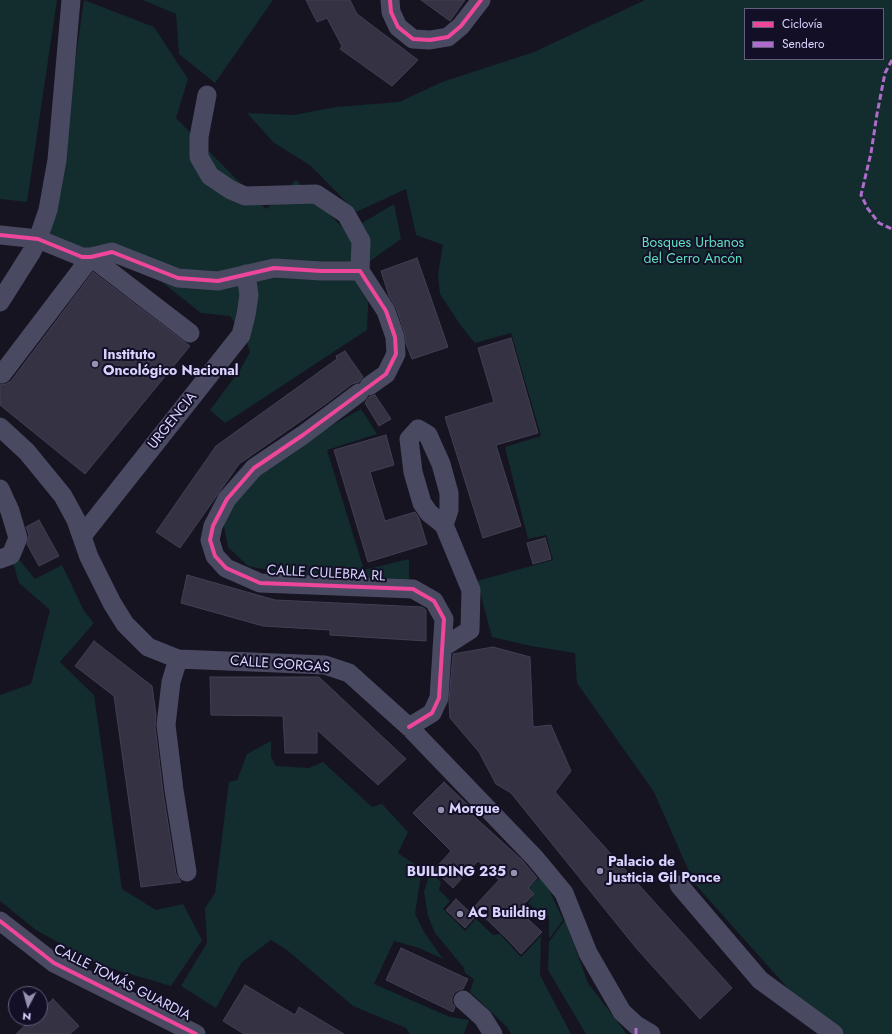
<!DOCTYPE html>
<html>
<head>
<meta charset="utf-8">
<style>
	body { margin:0 }
	#map { position:relative; width:892px; height:1034px; overflow:hidden; background:#161421; font-family:Jost,sans-serif }
	canvas { display:block }
	.legend { position:absolute; left:744px; top:8px; width:140px; height:52px; box-sizing:border-box; background:#130f26; border:1px solid #625e7d; margin:0; padding:5px 7px; list-style:none; font-size:12px; color:#d9d4ff }
	.legend li { display:flex; align-items:center; gap:8px; height:20px }
	.legend b { width:20px; border:1px solid #625e7d }
	.north { position:absolute; left:8px; top:986px; width:40px; height:40px; box-sizing:border-box; background:#130f26; border:1px solid #625e7d; border-radius:50%; rotate:186deg; font-size:11px; font-weight:700; line-height:16px; text-align:center; color:#d9d4ff }
	.north::after { content:''; display:block; margin:auto; width:14px; height:18px; background:#9591b1; clip-path:polygon(50% 0,100% 100%,50% 72%,0 100%) }
</style>
</head>
<body>
<div id="map">
<canvas width="892" height="1034"></canvas>
<ul class="legend">
<li><b style="height:5px;background:#ed469a"></b>Ciclovía</li>
<li><b style="height:5px;background:#b06ccc"></b>Sendero</li>
</ul>
<div class="north">N</div>
</div>
<script>
const ctx = document.querySelector('canvas').getContext('2d');
ctx.lineJoin = 'round';
function paint(path, color) {
  ctx.fillStyle = color;
  ctx.fill(path, 'evenodd');
}
function toPath(rows) {
  const path = new Path2D();
  for (const r of rows) {
    path.moveTo(r[0], r[1]);
    for (let i = 2; i < r.length; i += 2) path.lineTo(r[i], r[i + 1]);
  }
  return path;
}
function trace(path, color, width, dash) {
  ctx.strokeStyle = color;
  ctx.lineWidth = width;
  ctx.lineCap = dash ? 'butt' : 'round';
  ctx.setLineDash(dash || []);
  ctx.stroke(path);
}
function drawText(font, color, halo, rows, align = 'center') {
  ctx.font = font + ' Jost,sans-serif';
  ctx.lineWidth = 4;
  ctx.setLineDash([]);
  ctx.textBaseline = 'middle';
  ctx.strokeStyle = halo;
  ctx.fillStyle = color;
  for (const [text, x, y, turn = 0] of rows) {
    ctx.save();
    ctx.translate(x, y);
    ctx.rotate((+turn || 0) * Math.PI / 180);
    ctx.textAlign = isNaN(turn) ? turn : align;
    if (halo) ctx.strokeText(text, 0, 0);
    ctx.fillText(text, 0, 0);
    ctx.restore();
  }
}
const green = toPath([
	[0,0,57,0,27,202,0,199],
	[84,0,154,27,188,79,176,118,266,209,296,180,347,232,394,204,401,239,370,261,367,330,236,416,225,423,210,410,240,370,250,352,245,337,230,316,201,313,124,252,75,252,50,237],
	[143,0,273,0,215,83,179,54,176,14],
	[645,0,892,0,892,1034,845,1034,800,1002,694,883,654,792,577,683,575,653,531,646,492,637,477,581,553,560,546,535,528,539,505,447,541,436,511,333,475,343,461,326,440,294,438,274,443,245,416,235,406,189,356,212,311,166,273,142,247,113,294,115,336,107,399,102,442,82,534,52],
	[745,9,883,9,883,59,745,59],
	[361,409,377,434,327,450,364,570,409,559,409,584,303,577,248,566,228,547,224,526,230,508,245,484,284,452],
	[8,546,35,579,62,565,84,611,94,623,60,662,94,695,122,889,156,910,183,904,202,940,171,986,99,965,36,930,0,901,0,695,31,684,50,610,19,583],
	[271,741,271,757,276,766,309,768,323,762,372,807,382,804,408,832,398,853,422,869,415,914,424,932,443,959,419,948,394,941,374,984,450,1017,469,1020,464,1034,410,1034,406,1028,353,1006,287,950,271,940,242,962,216,1008,181,986,207,943,205,908,215,893,229,782,237,780,247,754],
	[430,872,441,882,439,890,450,901,443,909,465,931,476,919,493,935,500,934,521,957,541,936,540,975,571,1034,511,1034,507,1027,470,992,474,979,465,973,464,968,435,933,428,916,424,892],
	[539,878,548,887,563,920,549,939,549,916,537,910,528,903,534,894,528,888],
	[565,920,588,983,623,1029,626,1034,586,1034,548,970,549,942]
]);
const building = toPath([
	[306,0,350,0,357,14,418,60,392,86,340,49,342,46,327,18,317,22,306,0],
	[421,0,465,0,450,21,421,0],
	[417,258,448,347,412,359,406,344,405,334,396,307,389,296,381,271,417,258],
	[93,272,190,346,85,474,0,405,0,385,6,384,11,381,93,272],
	[511,338,538,433,496,445,521,526,483,538,445,417,494,402,478,348,511,338],
	[345,351,363,377,359,382,352,384,324,405,239,464,180,548,156,532,216,446,337,359,336,356,345,351],
	[375,395,391,419,379,426,365,403,369,397,375,395],
	[386,435,394,465,370,472,385,521,415,512,419,518,427,544,368,562,334,450,386,435],
	[39,520,59,556,39,566,27,544,29,535,26,527,39,520],
	[545,538,551,559,533,564,527,543,545,538],
	[187,575,275,600,422,607,426,610,426,641,330,635,330,630,263,626,181,603,187,575],
	[94,641,152,686,156,715,155,726,163,792,176,874,181,882,141,887,114,696,75,666,94,641],
	[493,647,530,657,533,727,551,725,571,771,555,792,732,988,700,1019,637,949,511,793,496,784,479,752,450,718,449,701,453,654,493,647],
	[210,677,319,677,406,759,378,785,317,730,317,753,285,753,283,716,211,715,210,677],
	[444,782,469,806,466,809,522,860,537,878,528,888,534,894,518,910,542,932,521,954,507,939,474,907,499,880,478,861,453,888,434,870,451,851,413,813,444,782],
	[456,899,475,917,465,928,446,910,456,899],
	[401,948,468,979,463,989,459,990,455,992,452,997,452,1003,455,1007,453,1012,386,980,401,948],
	[245,985,295,1015,299,1007,344,1034,244,1034,223,1021,245,985],
	[53,999,79,1026,70,1034,16,1034,33,1018,40,1018,40,1011,53,999]
]);
const minor = toPath([
	[390,0,391,12,398,27,413,39,430,40,448,37,461,26,481,0],
	[207,95,199,137,199,157,210,176,231,190,245,196,316,194,346,214,361,241,360,271],
	[0,235,38,239,82,257,91,257,112,252,178,278,218,281,274,268,321,271,360,271],
	[360,271,386,311,395,337,396,354,386,374,369,386],
	[0,302,31,253,38,239,48,210,57,160,71,0],
	[2,374,91,257,190,333],
	[359,393,303,435,254,468,227,499,213,526,210,540,215,556,226,568,260,583,413,589,434,601,444,619,439,698,432,713,409,727],
	[0,427,27,452,63,496,76,520,89,557,112,603,125,624,148,647,178,659,325,665,349,673,409,727,535,858,564,893,588,953,622,1012,636,1025,651,1034],
	[0,489,10,511,18,538,11,555,0,559],
	[82,536,241,335,246,315,249,295,246,274],
	[442,648,470,630,471,590,444,525,429,513,422,503,413,472,409,439,418,429,428,435,441,464,449,493,449,510,444,525],
	[178,659,171,682,166,725,174,790,187,872],
	[679,885,760,980,834,1034],
	[0,921,54,963,196,1034],
	[463,1000,483,1018,493,1034]
]);
const quiet = toPath([
	[892,60,885,73,877,114,871,153,861,195,868,209,879,223,892,229],
	[636,1034,636,1025]
]);
const cycleway = toPath([
	[390,0,391,12,398,27,413,39,430,40,448,37,461,26,481,0],
	[0,235,38,239,82,257,91,257,112,252,178,278,218,281,274,268,321,271,360,271,386,311,395,337,396,354,386,374,303,435,254,468,227,499,213,526,210,540,215,556,226,568,260,583,413,589,434,601,444,619,439,698,432,713,409,727],
	[0,921,54,963,196,1034]
]);
const markers = [
	[95,364,4,"#9591b1"],
	[441,810,4,"#9591b1"],
	[600,871,4,"#9591b1"],
	[514,873,4,"#9591b1"],
	[460,914,4,"#9591b1"]
];
const parkNames = [
	["Bosques Urbanos",693,244],
	["del Cerro Ancón",693,260]
];
const poiNames = [
	["Instituto",103,356],
	["Oncológico Nacional",103,372],
	["Morgue",449,810],
	["Palacio de",608,863],
	["Justicia Gil Ponce",608,879],
	["BUILDING 235",506,873,"right"],
	["AC Building",468,914]
];
const streetNames = [
	["URGENCIA",173,421,-51],
	["CALLE CULEBRA RL",326,574,3],
	["CALLE GORGAS",280,665,4],
	["CALLE TOMÁS GUARDIA",122,983,27]
];
paint(green, '#132c2d');
paint(building, '#343243');
trace(building, '#433f54', 1);
trace(minor, '#4a4962', 19);
trace(quiet, '#b06ccc', 3, [6, 3]);
trace(cycleway, '#ed469a', 4);
for (const [x, y, r, color] of markers) {
  const dot = new Path2D();
  dot.arc(x, y, r, 0, 2 * Math.PI);
  ctx.fillStyle = color;
  ctx.fill(dot);
  trace(dot, '#130f26', 1.5);
}
drawText('14px', '#5fe0c0', '#130f26', parkNames);
drawText('bold 14px', '#d9d4ff', '#130f26', poiNames, 'left');
drawText('14px', '#d9d4ff', '#130f26', streetNames);
</script>
</body>
</html>
